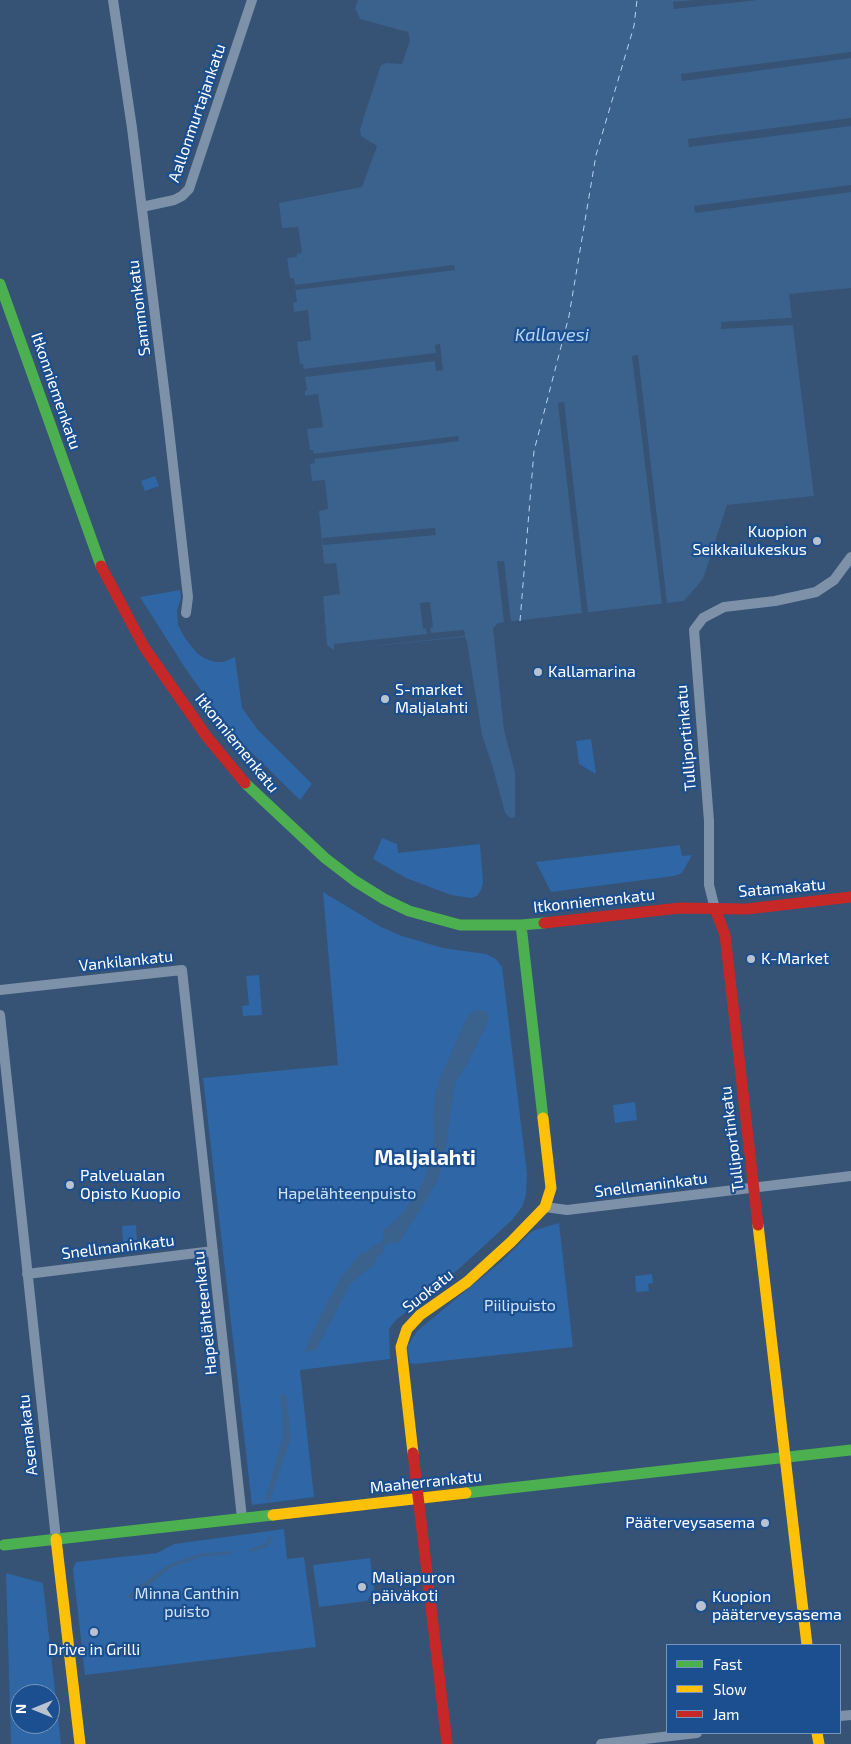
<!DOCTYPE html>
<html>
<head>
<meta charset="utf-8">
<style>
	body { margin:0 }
	#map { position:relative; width:851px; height:1744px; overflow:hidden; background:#365274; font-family:"Exo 2",sans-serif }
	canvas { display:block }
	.legend { position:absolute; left:666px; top:1644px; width:175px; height:90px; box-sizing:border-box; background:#1b4f8f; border:1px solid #7695bc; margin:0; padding:6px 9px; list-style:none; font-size:15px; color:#fff }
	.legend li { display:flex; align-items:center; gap:10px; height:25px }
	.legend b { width:25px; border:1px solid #7695bc }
	.north { position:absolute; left:10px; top:1684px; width:50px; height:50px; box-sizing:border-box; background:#1b4f8f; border:1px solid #7695bc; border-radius:50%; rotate:270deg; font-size:14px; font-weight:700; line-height:20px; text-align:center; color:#fff }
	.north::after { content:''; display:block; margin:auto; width:18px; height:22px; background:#b9c2ce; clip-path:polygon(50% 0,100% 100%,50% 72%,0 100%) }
</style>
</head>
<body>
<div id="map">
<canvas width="851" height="1744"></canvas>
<ul class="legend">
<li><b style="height:6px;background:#4caf50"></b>Fast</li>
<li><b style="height:6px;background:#ffc107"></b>Slow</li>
<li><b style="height:6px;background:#c62828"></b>Jam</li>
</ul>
<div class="north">N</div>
</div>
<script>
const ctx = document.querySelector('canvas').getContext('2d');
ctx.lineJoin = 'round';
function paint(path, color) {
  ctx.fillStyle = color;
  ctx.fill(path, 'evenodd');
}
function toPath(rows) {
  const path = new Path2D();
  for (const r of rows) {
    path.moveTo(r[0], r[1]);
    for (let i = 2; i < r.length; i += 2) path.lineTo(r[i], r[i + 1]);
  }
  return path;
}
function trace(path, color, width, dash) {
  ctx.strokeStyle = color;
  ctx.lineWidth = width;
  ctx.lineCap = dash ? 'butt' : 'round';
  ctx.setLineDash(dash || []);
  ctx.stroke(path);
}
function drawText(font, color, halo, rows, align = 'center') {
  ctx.font = font + ' "Exo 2",sans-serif';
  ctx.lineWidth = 4.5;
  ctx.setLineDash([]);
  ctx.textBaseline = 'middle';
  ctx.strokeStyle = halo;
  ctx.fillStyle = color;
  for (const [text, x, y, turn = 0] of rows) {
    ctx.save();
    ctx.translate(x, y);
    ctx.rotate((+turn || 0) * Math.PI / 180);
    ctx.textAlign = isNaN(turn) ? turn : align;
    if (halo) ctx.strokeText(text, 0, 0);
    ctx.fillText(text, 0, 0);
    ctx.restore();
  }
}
const green = toPath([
	[155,476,159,486,145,491,141,481],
	[180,590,181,598,177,610,178,625,185,638,197,653,204,658,215,662,223,662,235,657,242,708,258,730,312,784,300,800,246,747,211,704,187,671,140,597],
	[591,739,596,774,579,764,576,741],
	[382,838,397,844,398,853,480,844,483,883,481,890,477,896,471,898,451,895,406,878,373,859],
	[680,845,682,856,692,855,682,873,674,876,551,892,536,862],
	[323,892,381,927,402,936,443,948,486,954,496,959,502,967,527,1174,526,1195,522,1207,512,1220,461,1267,396,1320,389,1329,390,1359,300,1370,314,1497,252,1505,203,1078,338,1065],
	[259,975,262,1015,243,1016,242,1006,249,1005,246,976],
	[635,1102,637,1120,615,1123,613,1105],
	[559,1223,573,1347,414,1364,410,1363,407,1347,417,1331,503,1260,532,1231],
	[136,1225,137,1241,123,1242,122,1226],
	[652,1274,653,1283,648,1284,649,1291,636,1292,635,1276],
	[284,1529,287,1559,304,1557,316,1647,85,1675,73,1569,76,1562,157,1553,174,1544],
	[370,1558,374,1589,367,1601,319,1607,313,1565],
	[6,1573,43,1583,61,1744,11,1744],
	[20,1694,50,1694,50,1724,20,1724]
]);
const water = toPath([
	[358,0,851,0,851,288,789,294,814,496,727,505,703,579,684,601,498,623,493,628,504,730,515,772,515,817,510,818,505,813,493,768,482,735,467,642,465,637,334,650,327,645,323,596,340,594,336,563,324,564,319,511,328,509,325,480,312,481,310,464,315,463,313,450,310,450,307,429,323,427,318,394,305,396,305,391,307,390,303,364,300,364,297,342,311,340,308,310,294,312,293,303,297,302,294,278,290,278,287,258,297,257,297,254,302,253,298,227,282,228,279,203,362,187,377,146,361,136,360,129,381,65,387,63,402,64,410,40,408,32,360,19,355,8],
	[478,1009,486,1012,489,1015,489,1020,466,1066,455,1083,444,1159,439,1176,433,1189,398,1244,393,1242,385,1245,383,1253,376,1258,375,1264,351,1283,316,1350,304,1352,325,1306,343,1275,361,1253,368,1252,373,1245,381,1243,384,1237,383,1231,403,1213,424,1181,434,1144,433,1117,435,1093,442,1073,466,1020,470,1014],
	[281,1394,286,1394,291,1437,270,1500,265,1500,283,1436],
	[269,1536,273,1536,269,1546,250,1552,249,1549,265,1544],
	[230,1551,230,1554,201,1557,172,1567,131,1599,127,1597,139,1586,168,1565,198,1554]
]);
const pier = toPath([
	[694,0,758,0,674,9,673,2],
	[851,52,851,58,682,81,681,74],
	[851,118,851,126,689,147,688,139],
	[851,185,851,192,695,213,694,206],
	[454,265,455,270,296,290,295,287,295,285],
	[792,318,793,325,721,329,721,322],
	[440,344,443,370,436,371,435,361,305,377,304,369,436,353,435,345],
	[638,355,667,603,662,604,632,356],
	[564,402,588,613,582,613,558,403],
	[458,436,459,441,314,459,313,454],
	[435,528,436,535,323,545,322,538],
	[497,561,504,561,511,622,504,622],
	[430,602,433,627,430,628,431,633,464,630,465,636,334,650,334,644,427,634,426,628,423,629,420,603]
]);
const ferry = toPath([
	[520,621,534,451,569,316,596,155,634,26,637,0]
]);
const street = toPath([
	[113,0,132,128,168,421,188,597,186,613],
	[142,207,174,200,182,196,189,189,252,0],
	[715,909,709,885,709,821,694,630,703,618,724,607,775,601,816,592,834,580,851,557],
	[0,990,182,970,242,1518],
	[0,1015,56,1539],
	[545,1207,567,1210,851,1176],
	[27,1274,213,1251],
	[840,1716,851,1715],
	[601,1744,697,1733]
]);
const fast = toPath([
	[0,284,101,566],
	[245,783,325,858,355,881,384,899,409,911,460,925,521,925,544,923],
	[521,925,543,1118],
	[466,1493,851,1450],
	[4,1545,273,1515]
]);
const slow = toPath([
	[758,1225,807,1645],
	[413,1453,401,1347,407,1329,420,1315,467,1282,511,1242,545,1207,551,1188,543,1118],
	[273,1515,466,1493],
	[56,1539,80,1744],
	[817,1733,819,1744]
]);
const jam = toPath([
	[101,566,144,647,207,737,245,783],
	[715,909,725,935,758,1225],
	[544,923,680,908,747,909,851,897],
	[413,1453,447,1744]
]);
const markers = [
	[817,541,5,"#b9c2ce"],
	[538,672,5,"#b9c2ce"],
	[385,699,5,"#b9c2ce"],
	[751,959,5,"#b9c2ce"],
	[70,1185,5,"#b9c2ce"],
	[765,1523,5,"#b9c2ce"],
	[362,1587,5,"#b9c2ce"],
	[701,1606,6,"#b9c2ce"],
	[94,1632,5,"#b9c2ce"]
];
const streetNames = [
	["Aallonmurtajankatu",197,113,-71],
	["Sammonkatu",139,308,-97],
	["Itkonniemenkatu",56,391,71],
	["Tulliportinkatu",686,738,-95],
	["Itkonniemenkatu",237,743,51],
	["Satamakatu",782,888,-5],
	["Itkonniemenkatu",594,901,-6],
	["Vankilankatu",126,961,-6],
	["Tulliportinkatu",732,1139,-97],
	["Snellmaninkatu",651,1185,-7],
	["Snellmaninkatu",118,1247,-7],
	["Suokatu",428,1291,-38],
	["Hapelähteenkatu",205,1313,-96],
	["Asemakatu",28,1435,-96],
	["Maaherrankatu",426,1482,-6]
];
const poiNames = [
	["Kuopion",807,532,"right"],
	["Seikkailukeskus",807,550,"right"],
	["Kallamarina",548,672],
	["S-market",395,690],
	["Maljalahti",395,708],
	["K-Market",761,959],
	["Palvelualan",80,1176],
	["Opisto Kuopio",80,1194],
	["Pääterveysasema",755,1523,"right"],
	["Maljapuron",372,1578],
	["päiväkoti",372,1596],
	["Kuopion",712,1597],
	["pääterveysasema",712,1615],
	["Drive in Grilli",94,1650,"center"]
];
const parkNames = [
	["Hapelähteenpuisto",347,1194],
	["Piilipuisto",520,1306],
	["Minna Canthin",187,1594],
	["puisto",187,1612]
];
const waterNames = [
	["Kallavesi",552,335]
];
const districtNames = [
	["Maljalahti",425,1158]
];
paint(green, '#2f66a5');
paint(water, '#3b618d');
paint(pier, '#365274');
trace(ferry, '#b5d3f5', 1, [6, 5]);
trace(street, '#7d92a8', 10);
trace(fast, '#4caf50', 11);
trace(slow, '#ffc107', 11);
trace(jam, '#c62828', 11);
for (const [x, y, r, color] of markers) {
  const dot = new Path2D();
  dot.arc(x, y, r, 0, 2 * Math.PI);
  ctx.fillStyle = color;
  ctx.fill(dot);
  trace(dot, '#1b4f8f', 2);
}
drawText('16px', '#fff', '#1b4f8f', streetNames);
drawText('16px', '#fff', '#1b4f8f', poiNames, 'left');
drawText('16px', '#cfe3fa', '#1b4f8f', parkNames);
drawText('italic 18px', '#b5d3f5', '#1b4f8f', waterNames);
drawText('bold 21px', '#fff', '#1b4f8f', districtNames);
</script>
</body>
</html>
